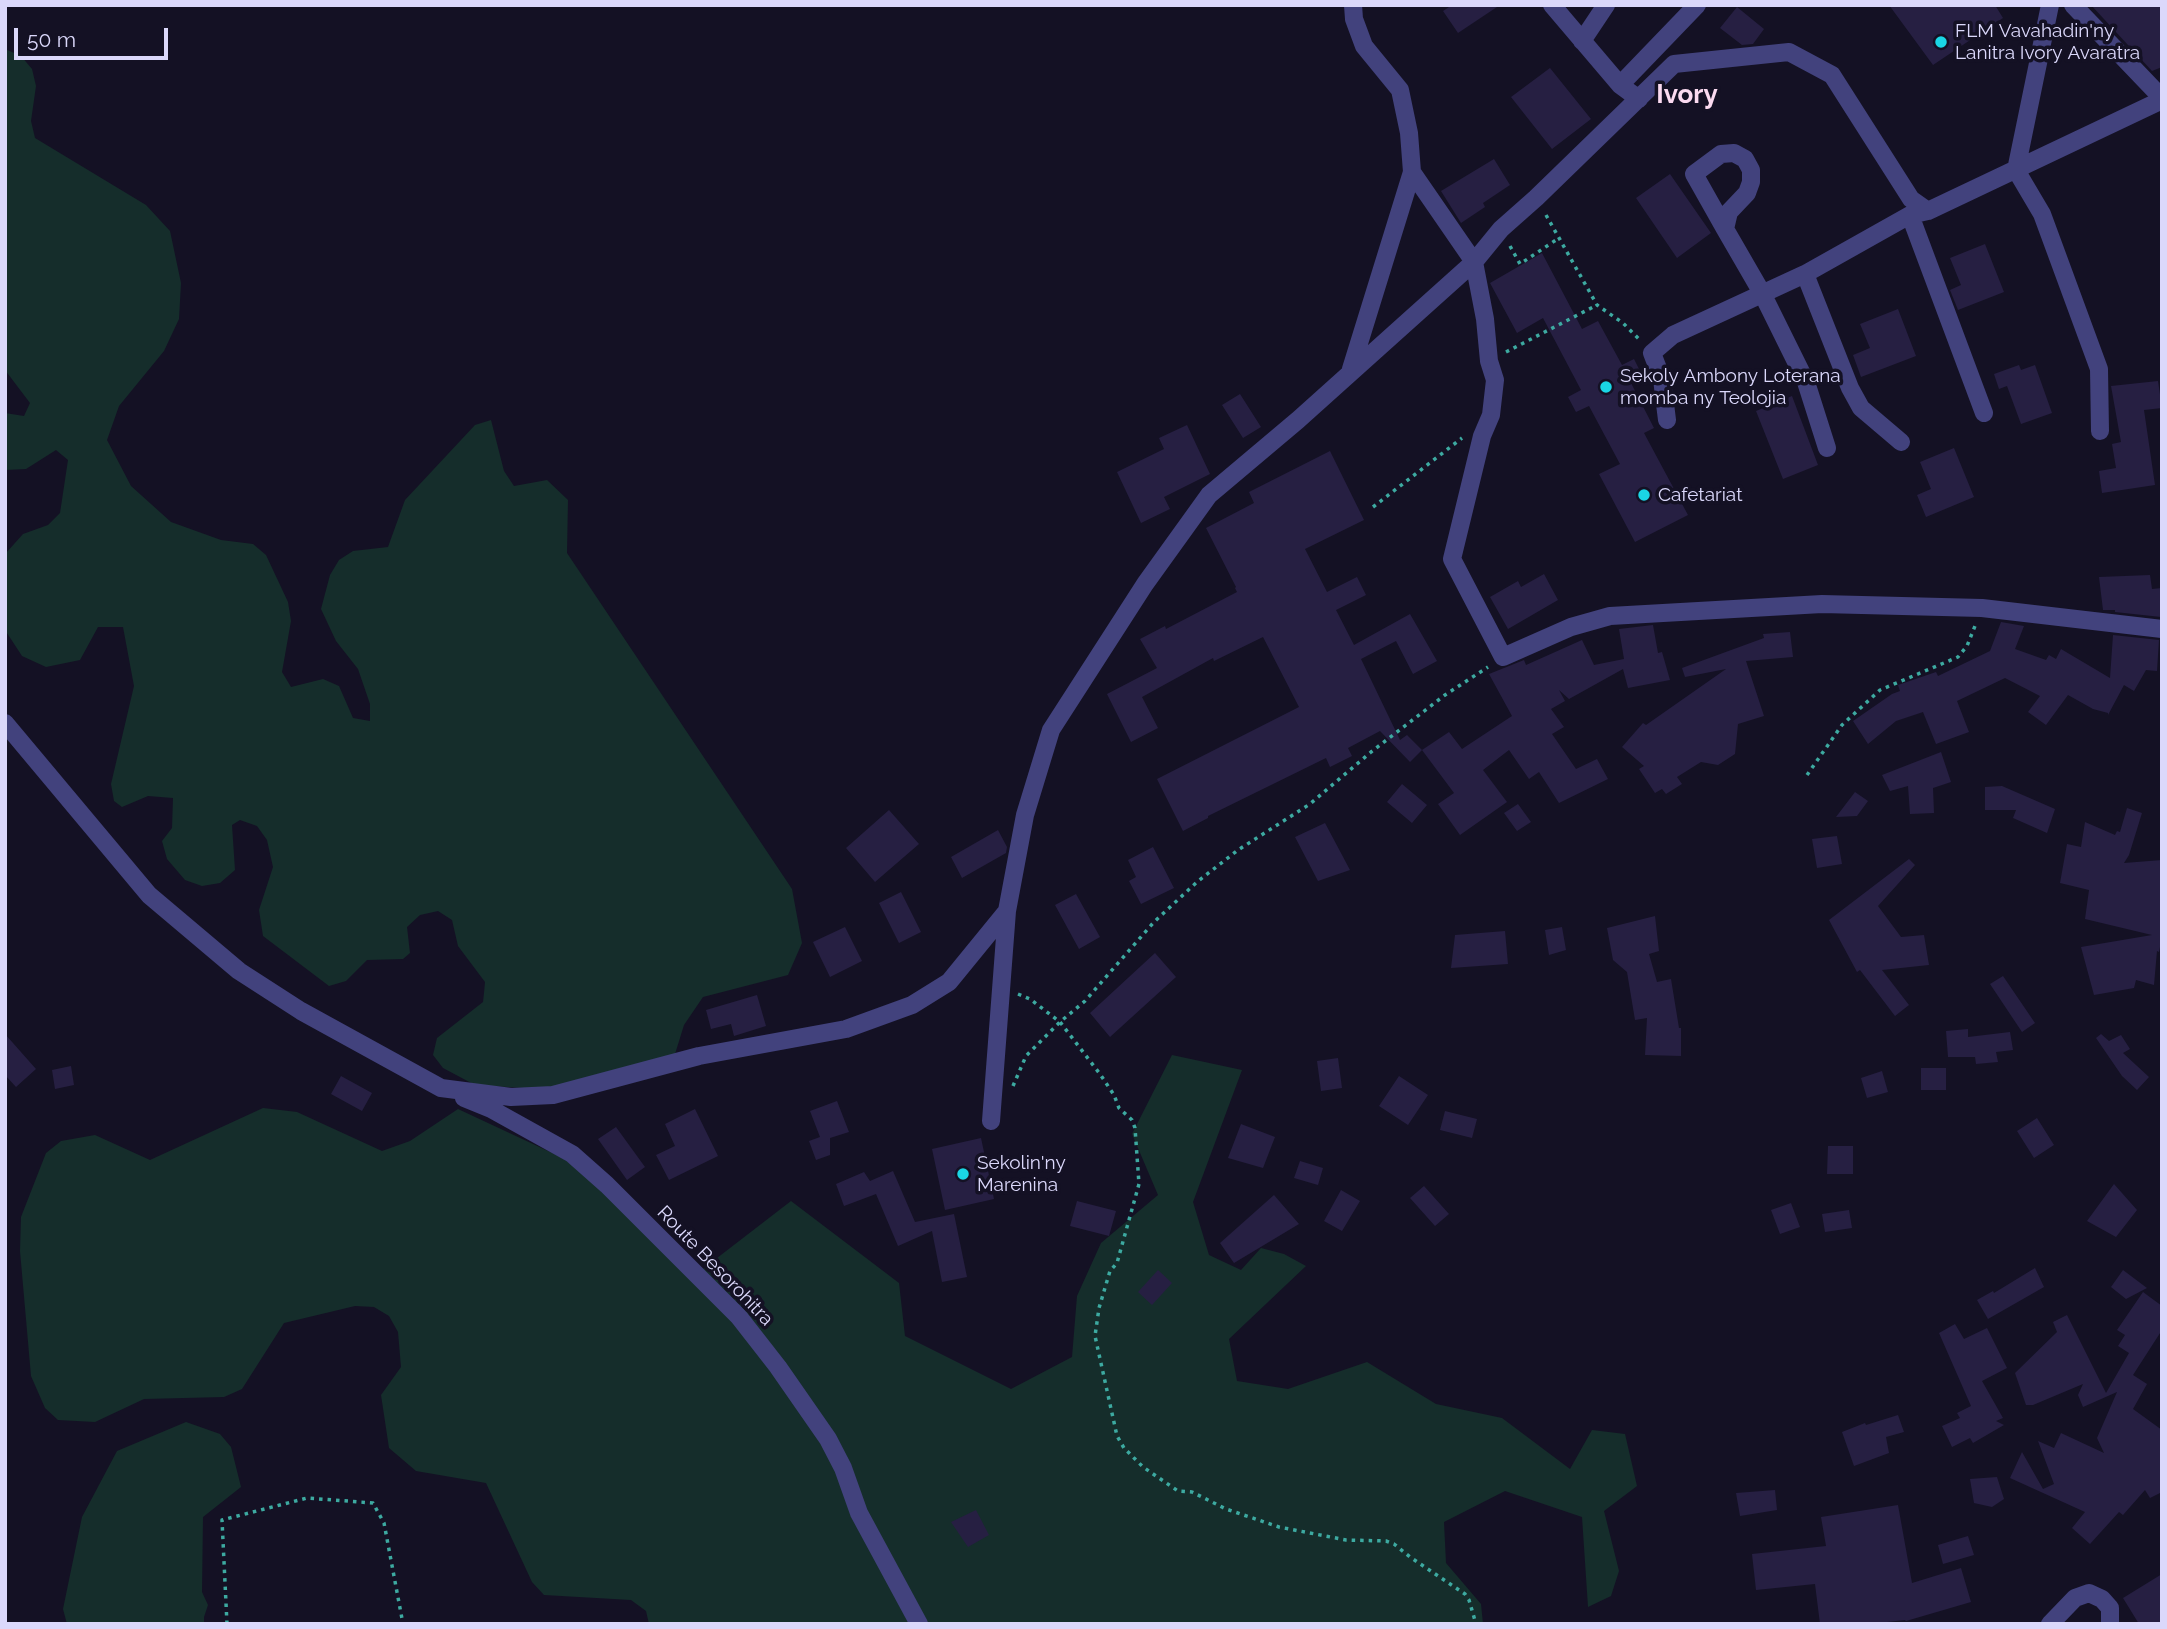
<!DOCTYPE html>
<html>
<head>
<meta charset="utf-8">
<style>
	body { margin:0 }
	#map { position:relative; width:2167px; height:1629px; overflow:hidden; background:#141124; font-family:Raleway,sans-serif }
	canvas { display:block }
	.frame { position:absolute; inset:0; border:7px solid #dbd8fb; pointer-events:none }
	.scale { position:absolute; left:14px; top:28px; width:154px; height:32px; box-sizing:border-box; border:4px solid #dbd8fb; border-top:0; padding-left:9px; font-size:21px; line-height:24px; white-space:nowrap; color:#dbd8fb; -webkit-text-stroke:5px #141124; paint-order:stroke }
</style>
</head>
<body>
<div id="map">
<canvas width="2167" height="1629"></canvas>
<div class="frame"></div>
<div class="scale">50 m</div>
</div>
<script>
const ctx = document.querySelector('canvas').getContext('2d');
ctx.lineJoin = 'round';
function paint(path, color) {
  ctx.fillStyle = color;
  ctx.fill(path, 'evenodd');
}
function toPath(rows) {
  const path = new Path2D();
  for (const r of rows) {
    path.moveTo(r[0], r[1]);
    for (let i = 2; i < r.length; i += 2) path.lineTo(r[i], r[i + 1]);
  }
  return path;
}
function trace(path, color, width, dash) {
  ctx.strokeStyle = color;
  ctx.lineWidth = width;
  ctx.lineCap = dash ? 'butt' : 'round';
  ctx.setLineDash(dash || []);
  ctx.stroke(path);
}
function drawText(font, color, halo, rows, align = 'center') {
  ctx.font = font + ' Raleway,sans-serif';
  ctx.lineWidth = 7;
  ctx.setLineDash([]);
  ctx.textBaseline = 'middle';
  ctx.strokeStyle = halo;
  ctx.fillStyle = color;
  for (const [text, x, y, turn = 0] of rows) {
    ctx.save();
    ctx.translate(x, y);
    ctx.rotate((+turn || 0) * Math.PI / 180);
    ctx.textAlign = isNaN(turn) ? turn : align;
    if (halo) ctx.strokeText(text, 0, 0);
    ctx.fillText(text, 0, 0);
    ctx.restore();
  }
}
const green = toPath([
	[5,49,21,56,32,69,36,86,31,121,35,138,146,205,170,231,181,283,179,319,164,351,119,406,107,440,131,486,171,522,221,540,253,544,266,555,288,602,291,621,282,672,291,687,323,679,339,686,353,718,370,721,370,704,358,669,336,641,321,609,330,575,339,560,353,551,388,547,405,500,475,425,491,420,504,471,514,486,547,480,568,500,567,553,792,889,802,943,788,975,703,997,684,1025,671,1067,555,1090,475,1085,443,1068,433,1055,437,1038,483,1002,484,993,485,982,458,946,452,920,438,911,420,915,407,927,410,953,403,959,367,960,346,981,329,986,263,936,259,910,273,867,267,840,257,826,240,820,232,825,235,870,220,883,202,886,185,880,167,859,162,841,172,828,173,798,148,796,122,807,114,801,111,784,134,686,123,627,98,627,80,660,46,667,22,656,5,630,6,553,23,534,48,525,60,513,68,460,56,450,26,469,5,470,5,413,24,416,30,403,5,370],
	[1172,1055,1242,1070,1193,1202,1209,1255,1241,1270,1261,1248,1284,1254,1306,1266,1229,1339,1237,1381,1288,1389,1367,1362,1436,1404,1502,1418,1570,1469,1592,1430,1625,1434,1637,1486,1604,1511,1619,1571,1611,1596,1588,1607,1582,1517,1505,1491,1444,1522,1446,1563,1481,1604,1483,1624,649,1624,646,1611,631,1600,544,1595,532,1582,486,1483,416,1471,389,1448,381,1395,401,1367,398,1332,389,1316,374,1307,355,1306,284,1323,242,1389,224,1397,144,1399,95,1422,58,1420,45,1408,31,1376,20,1251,21,1217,46,1153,61,1141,95,1135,150,1160,263,1108,297,1112,382,1151,410,1141,458,1109,563,1158,619,1202,695,1275,791,1201,899,1283,905,1336,1011,1389,1072,1357,1077,1296,1101,1243,1158,1195,1132,1134],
	[186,1422,220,1434,231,1447,241,1487,203,1517,202,1592,208,1605,204,1617,204,1624,67,1624,63,1609,82,1517,117,1451]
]);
const building = toPath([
	[1452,5,1500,5,1458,33,1443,11],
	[1889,5,1995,5,2003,18,1933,65],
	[2091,5,2162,5,2162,67,2152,71],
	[1737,7,1764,29,1753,44,1742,45,1720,28],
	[1550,68,1591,119,1552,149,1511,97],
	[1494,159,1510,185,1483,203,1485,207,1461,223,1441,191],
	[1670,174,1711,233,1677,258,1636,198],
	[1985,244,2004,292,1958,310,1950,290,1961,285,1950,258],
	[1542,253,1582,329,1598,321,1622,365,1634,359,1643,377,1631,383,1654,428,1644,433,1688,515,1635,542,1599,474,1620,464,1589,406,1576,412,1568,397,1581,390,1543,318,1517,333,1490,283],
	[1898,309,1916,356,1861,377,1853,355,1870,348,1860,324],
	[2019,365,2021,370,2035,365,2052,413,2021,424,2007,386,1999,389,1994,374],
	[2158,381,2162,408,2144,410,2155,485,2102,493,2099,471,2116,468,2112,444,2121,442,2111,386],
	[1240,394,1261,427,1243,438,1222,405],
	[1792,396,1818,465,1783,479,1756,411],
	[1187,425,1210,474,1164,497,1170,509,1141,523,1117,472,1164,449,1159,438],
	[1954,448,1974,497,1926,517,1917,495,1931,489,1920,462],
	[1330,451,1364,520,1305,549,1327,592,1357,577,1366,595,1336,610,1354,645,1410,614,1437,661,1413,674,1396,641,1361,659,1400,740,1407,735,1422,750,1410,762,1380,731,1348,748,1352,756,1330,767,1326,758,1208,816,1208,818,1183,831,1157,779,1299,707,1263,637,1214,661,1213,658,1142,697,1158,728,1131,742,1107,694,1157,668,1140,639,1165,626,1166,629,1237,592,1235,588,1236,587,1206,528,1254,503,1249,492],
	[1544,574,1558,600,1508,629,1490,597,1518,581,1521,587],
	[2150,575,2152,589,2162,588,2161,617,2115,612,2115,610,2103,610,2099,577],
	[2001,622,2024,626,2015,649,2046,660,2049,655,2056,659,2061,649,2110,678,2113,635,2159,640,2157,671,2146,670,2134,691,2124,685,2108,715,2108,713,2093,709,2068,695,2046,725,2028,712,2040,696,2005,678,1957,701,1969,732,1936,744,1923,712,1896,721,1868,744,1853,721,1892,694,1900,691,1898,685,1936,672,1938,676,1990,651],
	[1653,625,1658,653,1662,652,1670,680,1628,688,1623,669,1569,699,1559,690,1565,701,1551,709,1564,727,1552,734,1576,769,1597,759,1608,779,1559,803,1539,772,1529,779,1509,750,1483,770,1507,802,1460,835,1438,804,1454,793,1422,750,1449,732,1462,749,1512,716,1489,674,1524,660,1526,665,1582,640,1594,665,1624,659,1619,629],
	[1790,632,1793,657,1746,661,1764,716,1738,724,1735,754,1718,765,1701,762,1677,777,1682,784,1666,794,1662,789,1655,793,1639,769,1644,766,1622,747,1643,723,1646,725,1726,669,1685,677,1682,668,1764,638,1763,634],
	[1941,752,1951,782,1933,788,1934,813,1910,814,1908,786,1890,791,1882,775],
	[1402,784,1427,805,1412,823,1387,802],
	[2002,786,2055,809,2047,833,2013,818,2016,810,1985,810,1985,787],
	[1855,792,1868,801,1857,816,1836,817],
	[1518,804,1531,822,1517,831,1504,813],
	[2127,808,2142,813,2129,855,2124,863,2162,860,2162,937,2159,952,2157,951,2154,985,2136,980,2134,988,2094,995,2081,947,2152,935,2085,919,2089,890,2060,883,2067,844,2081,847,2085,822,2115,835,2117,831,2120,832],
	[889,810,919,844,875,882,846,848],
	[1325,823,1350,870,1318,881,1295,837],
	[998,830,1007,847,1006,853,962,878,951,857],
	[1837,836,1842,864,1817,868,1812,839],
	[1153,847,1174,888,1141,904,1129,881,1136,877,1128,860],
	[1909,859,1915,865,1878,906,1901,937,1924,935,1929,965,1882,970,1909,1005,1895,1016,1860,970,1857,972,1829,920],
	[901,892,921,932,899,943,879,903],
	[1076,894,1100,937,1079,949,1055,905],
	[1655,916,1659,951,1649,954,1657,982,1671,979,1679,1028,1681,1028,1681,1056,1645,1055,1647,1018,1635,1020,1627,972,1613,960,1607,928],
	[845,927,862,961,830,977,813,942],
	[1562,927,1566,950,1549,955,1545,930],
	[1505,931,1508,964,1451,968,1455,935],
	[1155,953,1176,977,1110,1037,1090,1013],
	[2003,976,2035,1023,2022,1032,1990,984],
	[757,995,766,1026,734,1036,731,1024,711,1029,706,1010],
	[1968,1029,1968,1037,2010,1032,2013,1050,1996,1052,1998,1062,1976,1064,1975,1057,1948,1057,1946,1031],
	[5,1034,36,1069,16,1087,5,1075],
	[2101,1034,2109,1041,2121,1035,2130,1049,2123,1053,2149,1077,2137,1090,2122,1076,2096,1038],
	[1338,1058,1342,1088,1321,1091,1317,1061],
	[71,1066,74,1085,55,1089,52,1070],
	[1921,1068,1946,1068,1946,1090,1921,1090],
	[1882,1071,1888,1092,1867,1098,1861,1078],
	[341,1076,372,1093,362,1111,331,1094],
	[1399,1076,1428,1095,1408,1125,1379,1106],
	[837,1101,849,1132,830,1138,830,1155,816,1160,809,1141,820,1137,810,1111],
	[695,1109,718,1156,669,1180,656,1155,675,1146,665,1124],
	[1445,1111,1477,1119,1472,1138,1440,1130],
	[2037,1118,2054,1145,2034,1158,2017,1131],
	[1241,1124,1275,1137,1263,1168,1228,1158],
	[616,1127,645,1167,627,1180,598,1139],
	[981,1138,994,1199,945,1210,932,1149],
	[1828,1146,1853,1146,1853,1174,1827,1174],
	[1300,1161,1323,1168,1318,1185,1294,1178],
	[893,1171,915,1222,954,1214,967,1277,942,1282,932,1231,898,1246,876,1194,844,1206,836,1184,864,1172,870,1181],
	[2114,1184,2137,1210,2116,1237,2087,1221],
	[1424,1186,1449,1214,1435,1226,1410,1198],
	[1341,1190,1360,1201,1342,1231,1324,1221],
	[1274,1195,1299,1224,1234,1263,1220,1243],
	[1077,1201,1116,1211,1109,1236,1070,1226],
	[1791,1203,1800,1227,1780,1234,1771,1210],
	[1849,1210,1852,1228,1825,1232,1822,1214],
	[2035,1268,2044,1287,1988,1319,1977,1300,1993,1291,1994,1293],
	[1158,1270,1172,1283,1152,1305,1138,1292],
	[2123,1270,2147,1288,2126,1299,2111,1287],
	[2143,1292,2162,1306,2162,1330,2133,1375,2147,1384,2133,1409,2162,1430,2162,1492,2150,1498,2145,1490,2123,1515,2119,1512,2090,1544,2072,1528,2085,1512,2010,1478,2022,1452,2043,1489,2054,1484,2038,1441,2054,1448,2061,1433,2104,1453,2097,1438,2117,1392,2083,1407,2078,1395,2083,1384,2033,1405,2026,1405,2015,1373,2057,1332,2053,1322,2067,1315,2106,1393,2129,1353,2118,1346,2125,1335,2117,1330],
	[1955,1324,1964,1339,1987,1328,2007,1368,1982,1381,2003,1418,1996,1421,2004,1425,1973,1443,1970,1438,1952,1447,1942,1426,1960,1418,1957,1413,1971,1406,1939,1333],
	[1898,1415,1904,1432,1886,1437,1889,1453,1854,1466,1842,1432,1865,1423,1866,1425],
	[1997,1477,2004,1499,1992,1507,1974,1503,1970,1479],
	[1775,1490,1777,1510,1740,1516,1736,1493],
	[1898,1505,1912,1583,1961,1568,1971,1602,1906,1621,1905,1620,1869,1624,1820,1624,1815,1584,1756,1590,1752,1554,1826,1546,1821,1517],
	[976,1510,989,1535,968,1547,951,1522],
	[1968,1536,1974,1555,1943,1564,1938,1545],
	[2162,1574,2162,1624,2139,1624,2123,1598]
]);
const path = toPath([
	[1546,215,1597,305,1623,323,1641,341],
	[1510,246,1520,264,1559,238],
	[1506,352,1597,305],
	[1373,507,1462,438],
	[1807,775,1842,725,1880,690,1958,657,1967,646,1975,626],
	[1018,994,1030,999,1060,1022,1100,1074,1114,1095,1119,1108,1132,1120,1135,1128,1139,1184,1117,1263,1110,1271,1099,1308,1095,1336,1117,1436,1124,1448,1143,1467,1178,1491,1192,1492,1226,1509,1279,1527,1346,1540,1386,1541,1394,1544,1410,1557,1465,1594,1469,1600,1476,1624],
	[1013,1086,1026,1056,1060,1022,1085,1001,1154,922,1197,882,1238,850,1310,804,1371,752,1445,695,1488,667],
	[227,1624,222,1520,307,1498,373,1503,384,1523,403,1624]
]);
const minor = toPath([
	[1552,5,1620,85,1639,99],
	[2050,5,2016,170,2042,214,2099,369,2100,431],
	[2073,5,2162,98],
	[1582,41,1606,5],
	[1620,85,1697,5],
	[1412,172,1474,262,1485,319,1489,361,1495,380,1491,415,1482,436,1452,559,1503,657,1571,627,1610,616,1822,604,1982,608,2162,629],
	[1910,215,1984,413],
	[1725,229,1729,212,1747,193,1751,182,1751,170,1745,159,1734,153,1721,154,1694,174,1725,229,1762,293,1806,382,1827,448],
	[1805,274,1850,388,1861,408,1901,442],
	[1351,369,1412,172,1409,133,1400,90,1364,46,1354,19,1353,5],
	[1667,420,1662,379,1652,353,1673,335,1805,274,1910,215,1928,211,2162,100],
	[5,723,149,895,239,971,301,1011,441,1088,511,1097,553,1095,699,1056,846,1029,912,1005,949,982,1007,911],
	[464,1098,491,1109,572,1154,607,1185,739,1317,778,1367,828,1439,843,1468,859,1513,919,1624],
	[991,1121,1007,911,1025,815,1051,730,1145,584,1209,495,1298,420,1474,262,1501,229,1536,198,1674,64,1789,52,1832,75,1911,199,1928,211],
	[2050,1624,2075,1598,2089,1593,2102,1599,2110,1608,2110,1624]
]);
const markers = [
	[1941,42,7,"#1ad6e5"],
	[1606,387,7,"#1ad6e5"],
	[1644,495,7,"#1ad6e5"],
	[963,1174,7,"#1ad6e5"]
];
const poiNames = [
	["FLM Vavahadin'ny",1955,31],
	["Lanitra Ivory Avaratra",1955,53],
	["Sekoly Ambony Loterana",1620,376],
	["momba ny Teolojia",1620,398],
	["Cafetariat",1658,495],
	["Sekolin'ny",977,1163],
	["Marenina",977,1185]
];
const streetNames = [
	["Route Besorohitra",715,1266,46]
];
const districtNames = [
	["Ivory",1687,95]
];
paint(green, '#152d2b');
paint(building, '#261f42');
trace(path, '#3daaa1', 3.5, [3.5, 5]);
trace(minor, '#42427d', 18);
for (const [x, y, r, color] of markers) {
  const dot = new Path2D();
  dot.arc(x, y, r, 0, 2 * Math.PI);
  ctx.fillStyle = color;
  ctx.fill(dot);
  trace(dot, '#141124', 2.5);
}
drawText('19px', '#dbd8fb', '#141124', poiNames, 'left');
drawText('19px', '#dbd8fb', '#141124', streetNames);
drawText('bold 26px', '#fbdaf0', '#141124', districtNames);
</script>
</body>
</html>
